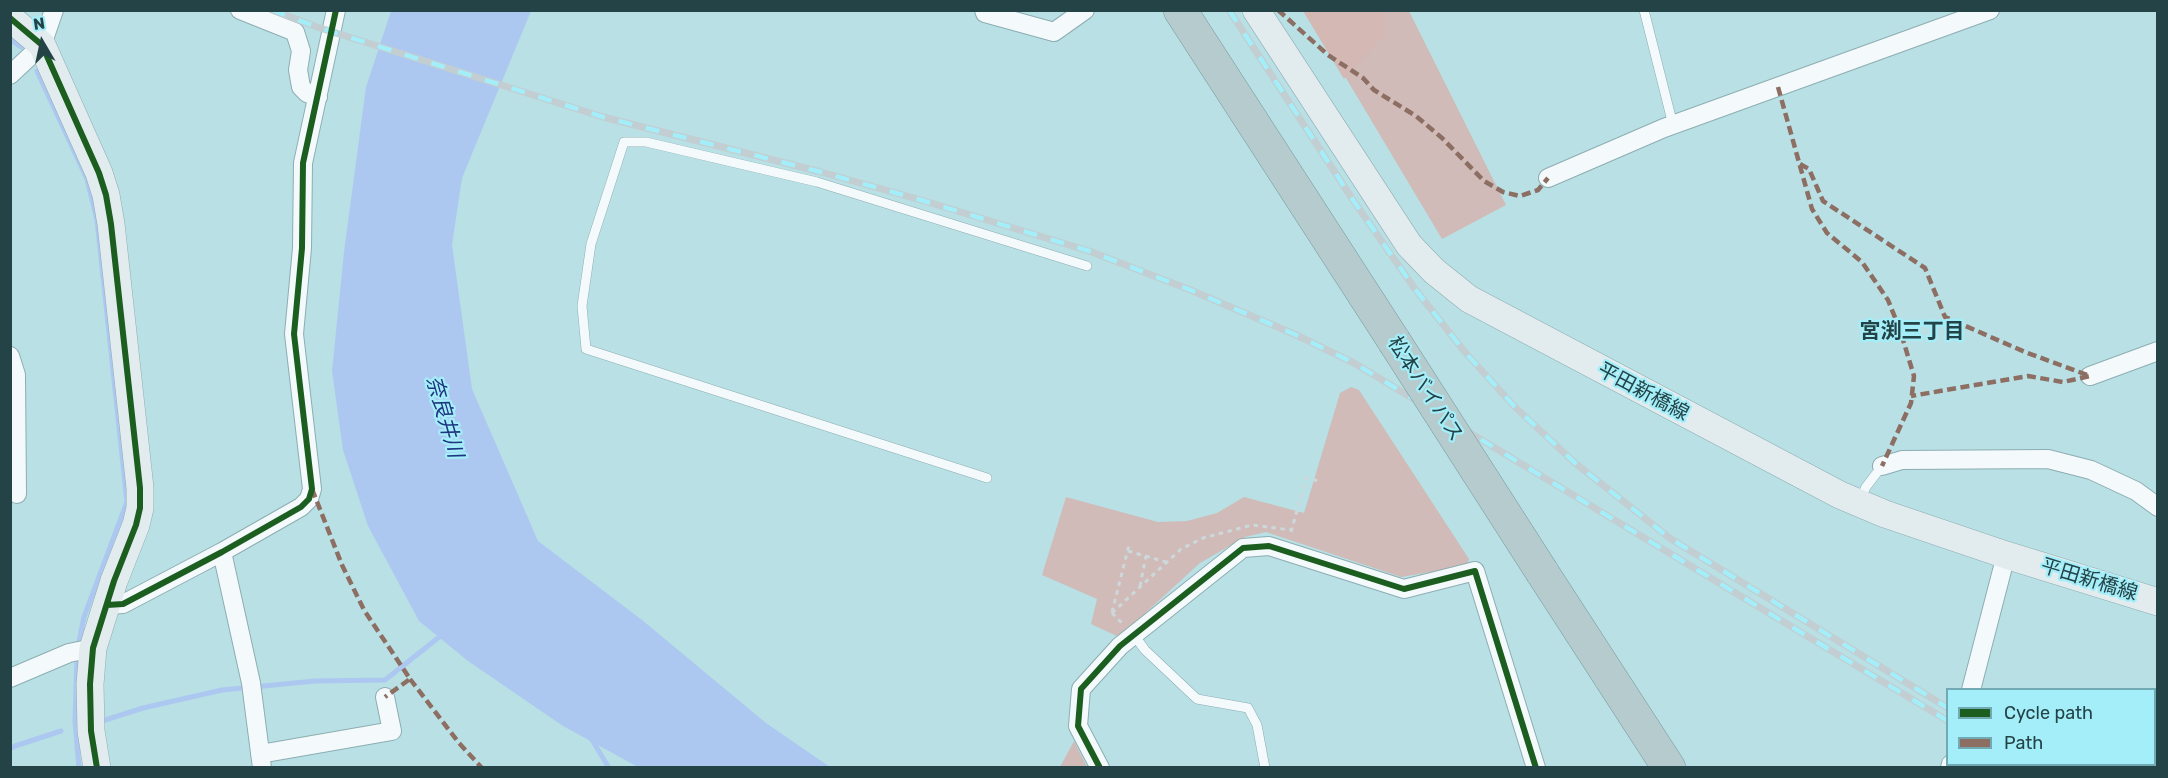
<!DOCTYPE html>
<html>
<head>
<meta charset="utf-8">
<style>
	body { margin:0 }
	#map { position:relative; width:2168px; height:778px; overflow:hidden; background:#b8e0e5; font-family:Rubik,sans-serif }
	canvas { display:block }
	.frame { position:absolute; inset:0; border:12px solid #244347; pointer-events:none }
	.legend { position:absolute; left:1946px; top:688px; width:210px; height:78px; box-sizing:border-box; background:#a4eef9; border:2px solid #71aab2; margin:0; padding:8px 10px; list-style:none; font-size:18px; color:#244347 }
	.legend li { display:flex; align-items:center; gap:12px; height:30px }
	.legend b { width:30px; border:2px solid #71aab2 }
	.north { position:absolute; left:12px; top:12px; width:60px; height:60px; -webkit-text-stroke:4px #a4eef9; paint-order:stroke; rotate:351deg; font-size:16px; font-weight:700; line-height:24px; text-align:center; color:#244347 }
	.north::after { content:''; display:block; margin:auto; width:21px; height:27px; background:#244347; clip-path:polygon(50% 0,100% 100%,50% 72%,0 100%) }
</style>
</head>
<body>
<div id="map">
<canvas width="2168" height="778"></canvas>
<div class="frame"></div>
<ul class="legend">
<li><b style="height:8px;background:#1b5e20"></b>Cycle path</li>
<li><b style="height:8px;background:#8d6e63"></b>Path</li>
</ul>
<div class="north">N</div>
</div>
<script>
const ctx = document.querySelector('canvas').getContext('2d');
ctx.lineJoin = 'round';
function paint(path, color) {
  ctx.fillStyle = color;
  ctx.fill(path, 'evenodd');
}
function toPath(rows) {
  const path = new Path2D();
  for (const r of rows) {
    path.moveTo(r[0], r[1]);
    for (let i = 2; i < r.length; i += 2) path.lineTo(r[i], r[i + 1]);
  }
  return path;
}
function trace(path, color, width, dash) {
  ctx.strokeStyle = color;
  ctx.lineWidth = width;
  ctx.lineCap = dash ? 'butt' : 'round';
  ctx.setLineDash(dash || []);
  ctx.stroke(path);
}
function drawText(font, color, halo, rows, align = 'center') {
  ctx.font = font + ' Rubik,"Noto Sans JP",sans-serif';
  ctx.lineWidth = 4.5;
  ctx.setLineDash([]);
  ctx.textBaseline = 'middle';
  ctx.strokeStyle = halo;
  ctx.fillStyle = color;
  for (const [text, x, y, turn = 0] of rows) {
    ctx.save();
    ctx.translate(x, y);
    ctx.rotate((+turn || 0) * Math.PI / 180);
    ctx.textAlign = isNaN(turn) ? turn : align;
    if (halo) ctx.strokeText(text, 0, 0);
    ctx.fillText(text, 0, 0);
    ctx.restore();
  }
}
const green = toPath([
	[1306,11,1409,11,1506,205,1442,239],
	[1351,387,1359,390,1469,559,1467,566,1401,577,1266,532,1245,537,1200,563,1119,637,1091,624,1097,599,1042,575,1066,497,1158,522,1187,521,1217,513,1244,497,1304,513,1340,393],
	[1074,741,1087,767,1060,767]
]);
const forest = toPath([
	[1303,11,1382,11,1386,34,1344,79]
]);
const water = toPath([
	[391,11,531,11,462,178,452,245,472,389,538,541,642,620,766,723,830,767,638,767,563,726,468,661,419,621,368,526,343,450,332,371,344,252,366,87]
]);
const stream = toPath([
	[10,39,21,47],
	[37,71,87,179,97,220,127,502,84,617,78,646],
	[77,655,75,721,79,768],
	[102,721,143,708,222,690,315,681,385,680,443,634],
	[591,738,609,768],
	[10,749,15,746,61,731]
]);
const path = toPath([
	[1291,532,1306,478,1319,481],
	[1128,551,1166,562],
	[1140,586,1146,556],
	[1112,612,1129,545],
	[1112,613,1181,549,1203,538,1252,525,1291,530],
	[1112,613,1122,623]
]);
const lane = toPath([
	[1644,10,1673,125],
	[987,478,586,349,582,306,591,244,624,142,646,142,817,182,1087,266],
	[1859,501,1866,487,1882,466],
	[1134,635,1145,650,1197,699,1248,708,1257,725,1265,768]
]);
const street = toPath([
	[240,10,295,32,301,51,298,70,301,87,307,93,318,97],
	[984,10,985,13,1054,32,1085,10],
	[10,75,42,45,54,10],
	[1548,178,1664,128,1990,10],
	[10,356,16,375,17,494],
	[2090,376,2158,351],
	[1882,466,1902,460,2048,459,2091,470,2136,491,2158,507],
	[222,552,251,683,262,768],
	[107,605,123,604,222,552,301,507,309,499,312,489,294,334,302,248,303,163,336,10],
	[10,678,69,653,93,648],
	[1971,690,2006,555],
	[260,754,392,731,385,697],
	[1100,768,1078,726,1081,689,1120,646,1243,548,1269,546,1404,589,1475,571,1536,768],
	[1950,768,1951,764]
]);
const secondary = toPath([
	[1256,10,1409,245,1434,271,1469,299,1840,495,1885,514,2006,555,2158,602],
	[10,18,42,45,99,173,106,195,111,224,140,488,140,508,136,525,114,581,93,648,90,684,91,731,97,768]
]);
const highway = toPath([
	[1180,10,1394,341],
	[1542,572,1669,768]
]);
const rail = toPath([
	[272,10,317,27,603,117,821,172,921,200,1089,251,1188,289,1294,334,1354,363,1948,721],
	[1229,10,1353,200,1415,289,1464,351,1514,406,1575,463,1671,539,1948,708],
	[2020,764,2025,768],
	[2042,764,2047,768]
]);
const highwayBridge = toPath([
	[1394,341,1542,572]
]);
const quiet = toPath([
	[1278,10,1328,55,1363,78,1374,90,1416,116,1442,138,1484,181,1503,192,1520,196,1538,190,1548,178],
	[1778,87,1812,209,1827,233,1862,262,1888,300,1900,330,1914,376,1911,403,1882,466],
	[1800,164,1809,169,1823,201,1925,268,1945,317,2025,352,2090,376,2063,382,2028,376,1911,396],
	[312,489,342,565,364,610,410,679,385,697],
	[410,679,459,743,482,768]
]);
const cycleway = toPath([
	[10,18,42,45,99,173,106,195,111,224,140,488,140,508,136,525,114,581,93,648,90,684,91,731,97,768],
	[107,605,123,604,222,552,301,507,309,499,312,489,294,334,302,248,303,163,336,10],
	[1100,768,1078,726,1081,689,1120,646,1243,548,1269,546,1404,589,1475,571,1536,768]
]);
const streetNames = [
	["松本バイパス",1425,389,57],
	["平田新橋線",1643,392,28],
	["平田新橋線",2089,580,17]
];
const neighbourhoodNames = [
	["宮渕三丁目",1912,332]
];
const waterNames = [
	["奈良井川",444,417,74]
];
paint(green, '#d0bbb8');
paint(forest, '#d4b8b4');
paint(water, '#adc8f0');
trace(stream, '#adc8f0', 5);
trace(lane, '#8dadb2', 10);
trace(street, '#8dadb2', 20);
trace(secondary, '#8dadb2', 28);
trace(highway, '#74999e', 34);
trace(path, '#ccd8db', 3, [4.5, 4.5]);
trace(lane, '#f4fafb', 9);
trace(street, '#f4fafb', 18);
trace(secondary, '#e2ecee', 27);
trace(highway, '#b5cbcd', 33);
trace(rail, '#c2ced1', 7);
trace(rail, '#a4eef9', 4.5, [14]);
trace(highwayBridge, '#74999e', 34, []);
trace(highwayBridge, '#b5cbcd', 33);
trace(quiet, '#8d6e63', 4.5, [9, 4.5]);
trace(cycleway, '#1b5e20', 6);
drawText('20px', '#244347', '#a4eef9', streetNames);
drawText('bold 21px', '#244347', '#a4eef9', neighbourhoodNames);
drawText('italic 21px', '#203582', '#a4eef9', waterNames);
</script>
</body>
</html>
